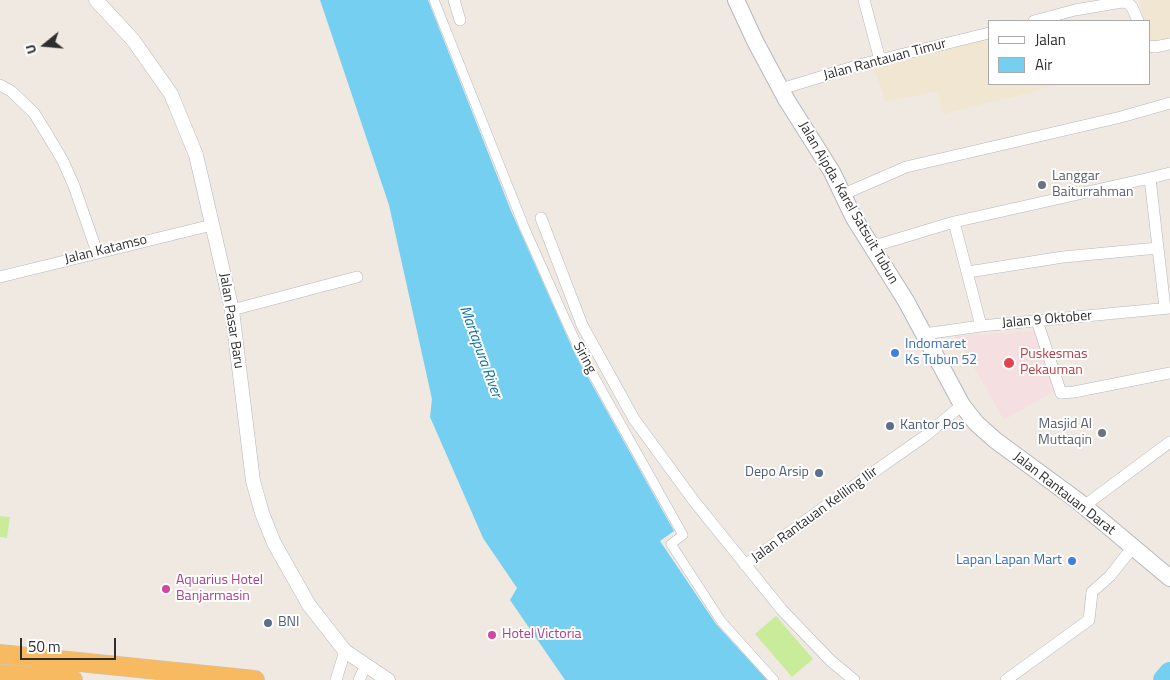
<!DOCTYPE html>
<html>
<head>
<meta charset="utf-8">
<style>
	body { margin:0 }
	#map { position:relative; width:1170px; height:680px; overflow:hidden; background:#efe9e1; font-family:"Titillium Web",sans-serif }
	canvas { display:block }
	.legend { position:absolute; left:988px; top:20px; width:162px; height:65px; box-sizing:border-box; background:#fff; border:1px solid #ababab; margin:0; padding:6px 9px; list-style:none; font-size:15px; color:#2e2e2e }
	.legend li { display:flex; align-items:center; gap:10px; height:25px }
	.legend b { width:25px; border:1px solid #ababab }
	.north { position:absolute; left:20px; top:20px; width:50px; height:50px; -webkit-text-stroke:4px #fff; paint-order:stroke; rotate:253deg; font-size:14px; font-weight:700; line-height:20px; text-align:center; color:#2e2e2e }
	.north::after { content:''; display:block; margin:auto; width:18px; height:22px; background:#2e2e2e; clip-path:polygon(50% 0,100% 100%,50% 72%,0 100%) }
	.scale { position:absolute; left:20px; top:638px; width:96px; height:22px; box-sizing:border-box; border:2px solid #2e2e2e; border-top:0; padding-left:6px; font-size:15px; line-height:18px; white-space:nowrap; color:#2e2e2e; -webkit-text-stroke:4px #fff; paint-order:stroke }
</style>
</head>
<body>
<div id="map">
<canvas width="1170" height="680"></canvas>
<ul class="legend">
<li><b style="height:6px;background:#fff"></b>Jalan</li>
<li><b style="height:14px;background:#75cff0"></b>Air</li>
</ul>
<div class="north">U</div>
<div class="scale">50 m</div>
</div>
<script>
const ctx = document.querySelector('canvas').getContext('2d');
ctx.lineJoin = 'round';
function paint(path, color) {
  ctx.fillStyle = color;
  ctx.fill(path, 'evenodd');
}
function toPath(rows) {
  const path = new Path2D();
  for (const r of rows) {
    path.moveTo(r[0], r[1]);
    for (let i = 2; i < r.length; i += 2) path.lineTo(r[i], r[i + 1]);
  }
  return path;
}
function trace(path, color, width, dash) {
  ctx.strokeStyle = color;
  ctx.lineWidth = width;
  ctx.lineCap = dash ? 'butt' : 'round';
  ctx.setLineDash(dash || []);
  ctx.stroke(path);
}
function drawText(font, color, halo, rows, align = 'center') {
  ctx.font = font + ' "Titillium Web",sans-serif';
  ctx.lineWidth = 4;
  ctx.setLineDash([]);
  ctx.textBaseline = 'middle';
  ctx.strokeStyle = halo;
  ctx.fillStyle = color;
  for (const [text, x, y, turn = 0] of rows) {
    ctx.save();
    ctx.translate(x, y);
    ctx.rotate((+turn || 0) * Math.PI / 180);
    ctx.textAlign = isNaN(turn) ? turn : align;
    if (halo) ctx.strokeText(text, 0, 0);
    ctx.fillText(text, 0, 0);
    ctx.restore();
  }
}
const education = toPath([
	[1140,0,1170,0,1170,40,1149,44,1149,21,1143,21],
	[989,38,989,84,1056,84,1029,93,943,114,937,91,885,102,874,68]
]);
const medical = toPath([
	[1034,331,1056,390,1004,420,956,336]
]);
const pitch = toPath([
	[0,516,10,517,7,538,0,537],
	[776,616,813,659,792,677,755,634]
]);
const water = toPath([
	[320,0,428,0,511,211,561,323,576,356,674,531,660,541,716,624,767,680,565,680,510,600,517,588,483,538,430,417,432,399,389,205]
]);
const river = toPath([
	[1164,680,1170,673]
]);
const pedestrian = toPath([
	[434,0,525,229,566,321,582,355,683,535,671,544,721,621,774,680]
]);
const minor = toPath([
	[454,0,460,20],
	[864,0,880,60],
	[1034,21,1075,10,1122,2,1128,3,1132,7,1138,21],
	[1149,46,1155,47,1170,44],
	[0,85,11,91,34,113,47,134,63,161,74,186,97,252],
	[781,89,863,64,989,33],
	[1150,178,1170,173],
	[844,194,906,167,1121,117,1170,103],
	[541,218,582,325,634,419,694,501,782,610,831,661,854,680],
	[954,222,981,326],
	[871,247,954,222,1150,178,1158,248],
	[968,272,1063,257,1158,248,1165,308],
	[0,277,212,225],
	[232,310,357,277],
	[1037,321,1061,393,1074,392,1170,373],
	[924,334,981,326,1170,308],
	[1084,506,1170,442],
	[745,565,831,502,925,436,962,405],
	[336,680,345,651],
	[359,680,366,665],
	[1006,680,1089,620,1092,592,1110,576,1132,548]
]);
const tertiary = toPath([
	[96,0,133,40,171,94,196,155,232,310,253,481,262,513,274,543,309,605,345,651,388,680]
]);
const secondary = toPath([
	[736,0,755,41,786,99,832,172,854,218,906,301,962,405,976,423,995,440,1078,501,1170,578]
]);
const trunk = toPath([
	[0,654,255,680],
	[0,674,73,680]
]);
const markers = [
	[1042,185,5,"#6b7280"],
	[895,353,5,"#3f7fe0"],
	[1009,363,6,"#e0444e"],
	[890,426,5,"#5c6f8a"],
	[1102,433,5,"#6b7280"],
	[819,473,5,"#5c6f8a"],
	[1072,561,5,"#3f7fe0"],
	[166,589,5,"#d1479c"],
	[268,623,5,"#5c6f8a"],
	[492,635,5,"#d1479c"]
];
const streetNames = [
	["Jalan Rantauan Timur",885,60,-15],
	["Jalan Aipda. Karel Satsuit Tubun",848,203,60],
	["Jalan Katamso",106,250,-14],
	["Jalan 9 Oktober",1047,320,-5],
	["Jalan Pasar Baru",231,321,81],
	["Siring",584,358,62],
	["Jalan Rantauan Darat",1064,494,38],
	["Jalan Rantauan Keliling Ilir",815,515,-36]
];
const worshipNames = [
	["Langgar",1052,177],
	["Baiturrahman",1052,193],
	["Masjid Al",1092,425,"right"],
	["Muttaqin",1092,441,"right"]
];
const shopNames = [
	["Indomaret",905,345],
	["Ks Tubun 52",905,361],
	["Lapan Lapan Mart",1062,561,"right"]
];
const healthNames = [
	["Puskesmas",1020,355],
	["Pekauman",1020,371]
];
const serviceNames = [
	["Kantor Pos",900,426],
	["Depo Arsip",809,473,"right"],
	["BNI",278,623]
];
const hotelNames = [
	["Aquarius Hotel",176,581],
	["Banjarmasin",176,597],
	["Hotel Victoria",502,635]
];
const waterNames = [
	["Martapura River",480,352,70]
];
paint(education, '#f0e6d1');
paint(medical, '#f5dfe0');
paint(pitch, '#c9ec9a');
paint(water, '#75cff0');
trace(river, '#75cff0', 22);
trace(pedestrian, '#b4b7c1', 10);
trace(minor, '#b4b7c1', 12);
trace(tertiary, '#b4b7c1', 15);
trace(secondary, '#b4b7c1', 18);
trace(trunk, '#c9c9c9', 20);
trace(pedestrian, '#fff', 9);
trace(minor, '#fff', 11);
trace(tertiary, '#fff', 14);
trace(secondary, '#fff', 16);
trace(trunk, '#f8ba60', 19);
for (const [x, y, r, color] of markers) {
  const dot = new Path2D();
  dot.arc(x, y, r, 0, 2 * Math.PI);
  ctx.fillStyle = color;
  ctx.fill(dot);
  trace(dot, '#fff', 2);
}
drawText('14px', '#2e2e2e', '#fff', streetNames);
drawText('14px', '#5b616d', '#fff', worshipNames, 'left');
drawText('14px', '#366cbe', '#fff', shopNames, 'left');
drawText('14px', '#be3a42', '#fff', healthNames, 'left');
drawText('14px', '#4e5e75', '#fff', serviceNames, 'left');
drawText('14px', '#b23c85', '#fff', hotelNames, 'left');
drawText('italic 15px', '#0d6fa3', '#fff', waterNames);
</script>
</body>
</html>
